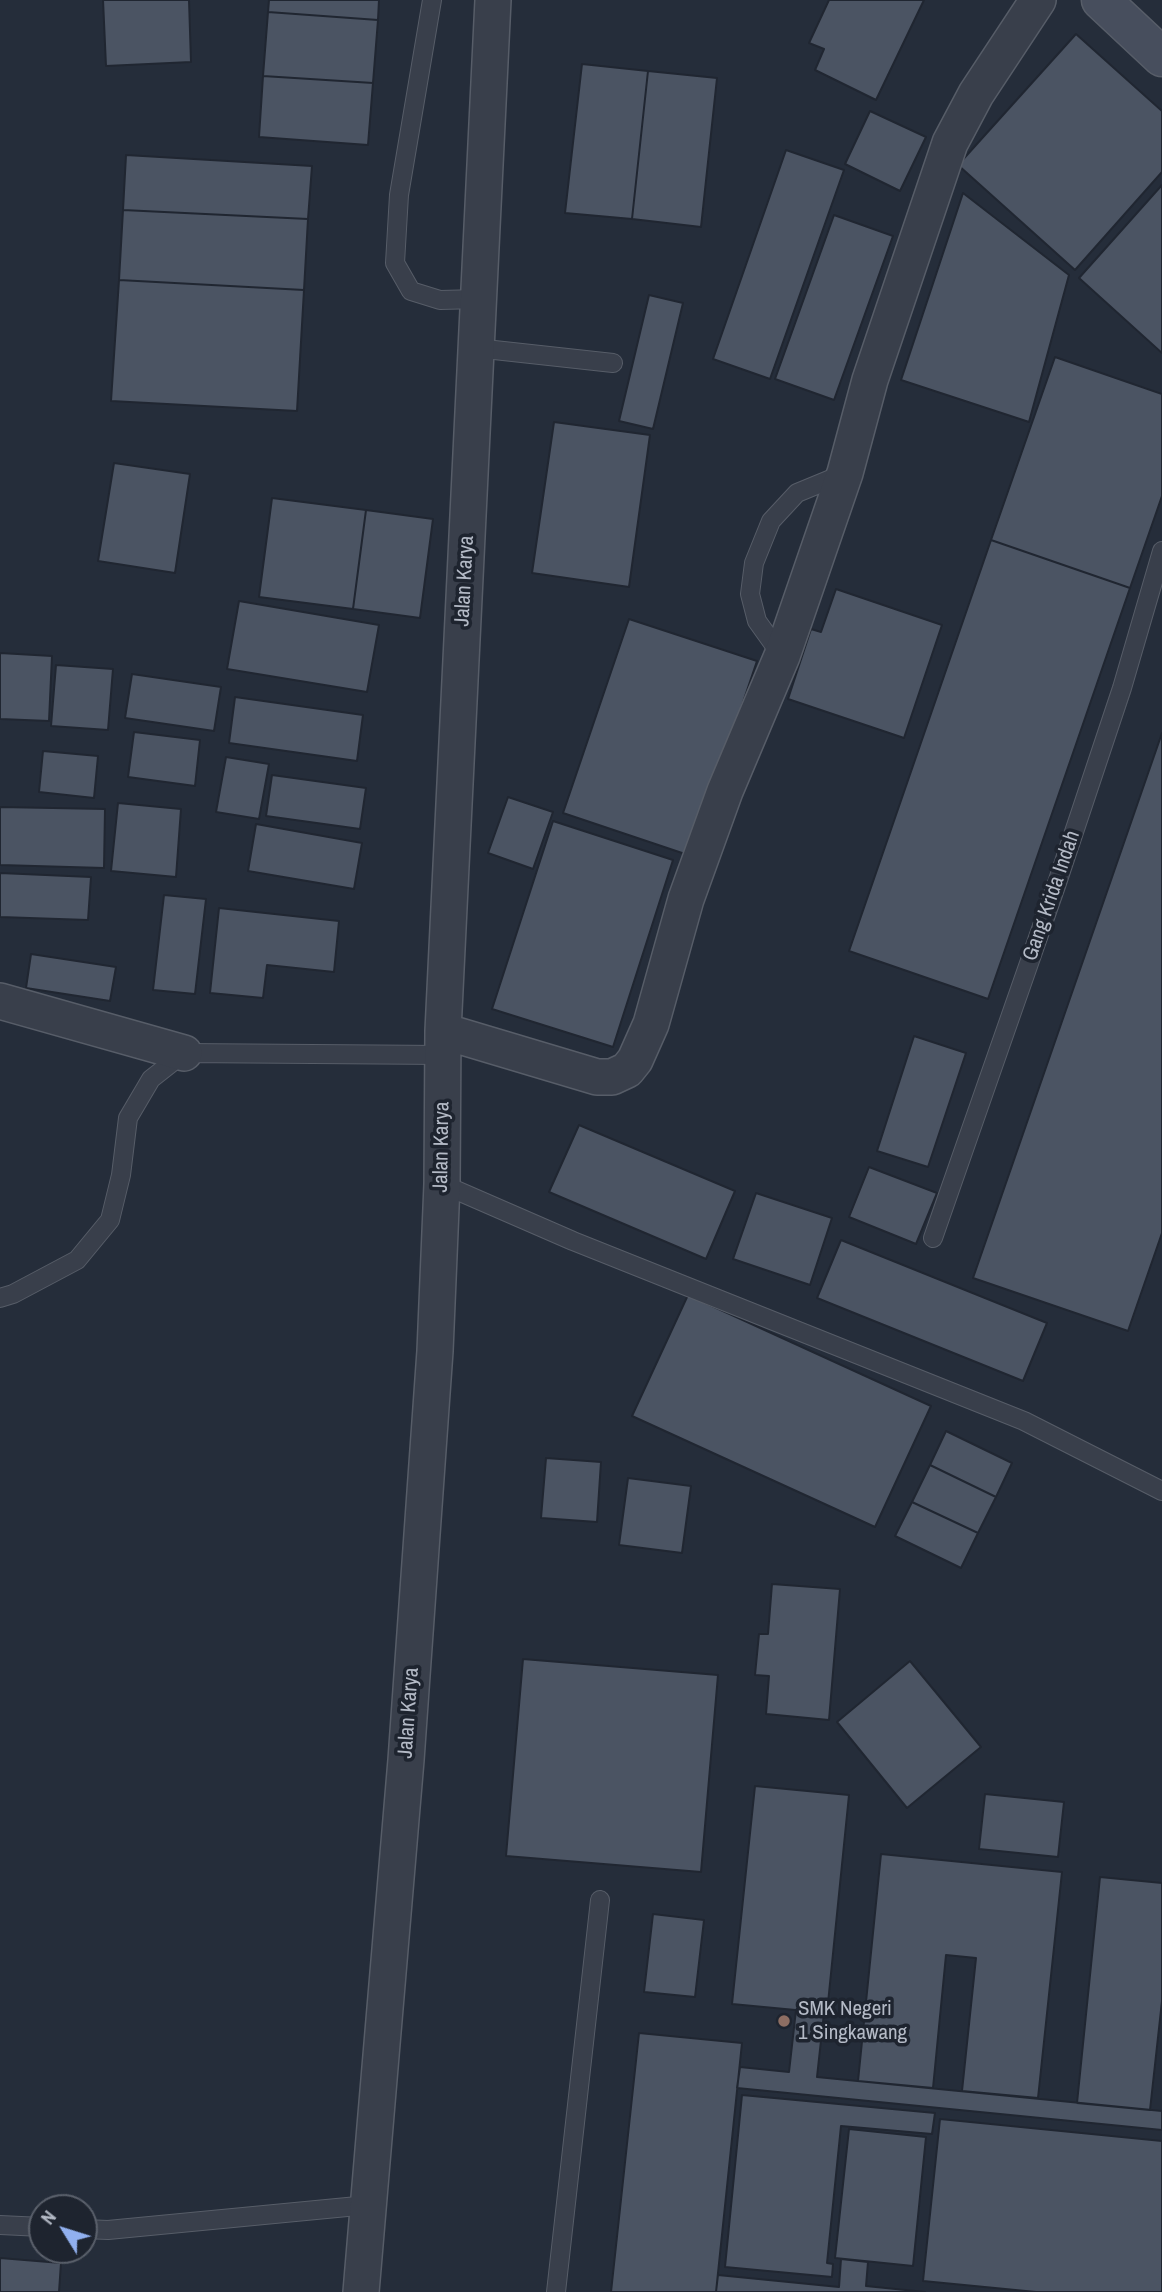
<!DOCTYPE html>
<html>
<head>
<meta charset="utf-8">
<style>
	body { margin:0 }
	#map { position:relative; width:1162px; height:2292px; overflow:hidden; background:#252d3a; font-family:"Archivo Narrow",sans-serif }
	canvas { display:block }
	.north { position:absolute; left:28px; top:2194px; width:70px; height:70px; box-sizing:border-box; background:#1e242f; border:2px solid #5a606b; border-radius:50%; rotate:308deg; font-size:19px; font-weight:700; line-height:28px; text-align:center; color:#b4bac6 }
	.north::after { content:''; display:block; margin:auto; width:24px; height:32px; background:#91b0ef; clip-path:polygon(50% 0,100% 100%,50% 72%,0 100%) }
</style>
</head>
<body>
<div id="map">
<canvas width="1162" height="2292"></canvas>
<div class="north">N</div>
</div>
<script>
const ctx = document.querySelector('canvas').getContext('2d');
ctx.lineJoin = 'round';
function paint(path, color) {
  ctx.fillStyle = color;
  ctx.fill(path, 'evenodd');
}
function toPath(rows) {
  const path = new Path2D();
  for (const r of rows) {
    path.moveTo(r[0], r[1]);
    for (let i = 2; i < r.length; i += 2) path.lineTo(r[i], r[i + 1]);
  }
  return path;
}
function trace(path, color, width, dash) {
  ctx.strokeStyle = color;
  ctx.lineWidth = width;
  ctx.lineCap = dash ? 'butt' : 'round';
  ctx.setLineDash(dash || []);
  ctx.stroke(path);
}
function drawText(font, color, halo, rows, align = 'center') {
  ctx.font = font + ' "Archivo Narrow",sans-serif';
  ctx.lineWidth = 7;
  ctx.setLineDash([]);
  ctx.textBaseline = 'middle';
  ctx.strokeStyle = halo;
  ctx.fillStyle = color;
  for (const [text, x, y, turn = 0] of rows) {
    ctx.save();
    ctx.translate(x, y);
    ctx.rotate((+turn || 0) * Math.PI / 180);
    ctx.textAlign = isNaN(turn) ? turn : align;
    if (halo) ctx.strokeText(text, 0, 0);
    ctx.fillText(text, 0, 0);
    ctx.restore();
  }
}
const building = toPath([
	[103,0,189,0,191,62,106,66,103,0],
	[269,0,379,0,378,20,268,12,269,0],
	[829,0,924,0,876,100,815,70,824,49,809,43,829,0],
	[268,12,378,20,373,83,263,76,268,12],
	[1076,34,1162,111,1162,172,1075,270,958,165,1076,34],
	[582,64,648,71,632,219,565,213,582,64],
	[648,71,717,78,701,227,632,219,648,71],
	[263,76,373,83,368,145,259,137,263,76],
	[870,111,926,137,900,191,845,164,870,111],
	[786,150,844,170,770,379,713,359,786,150],
	[126,155,312,166,308,219,123,210,126,155],
	[1162,185,1162,353,1079,278,1162,185],
	[963,193,1069,275,1029,422,901,380,963,193],
	[123,210,308,219,304,290,119,280,123,210],
	[834,215,893,236,834,400,775,379,834,215],
	[119,280,304,290,297,411,111,401,119,280],
	[649,295,683,303,653,429,619,421,649,295],
	[1055,357,1162,394,1162,496,1130,588,991,540,1055,357],
	[554,422,650,435,629,587,532,573,554,422],
	[114,463,190,474,175,573,98,561,114,463],
	[272,498,366,510,353,609,259,597,272,498],
	[366,510,433,519,420,618,353,609,366,510],
	[991,540,1130,588,988,999,849,951,991,540],
	[836,589,942,625,904,738,788,699,811,629,821,632,836,589],
	[239,601,379,625,367,692,227,669,239,601],
	[629,619,757,661,691,856,563,813,629,619],
	[0,653,52,656,49,721,0,719,0,653],
	[56,665,113,669,108,730,51,726,56,665],
	[132,674,221,687,214,731,125,718,132,674],
	[235,697,363,715,357,761,229,743,235,697],
	[134,732,200,740,195,786,128,777,134,732],
	[1162,733,1162,1233,1128,1331,973,1278,1162,733],
	[43,751,98,756,94,798,39,792,43,751],
	[226,757,269,764,259,819,216,812,226,757],
	[272,775,366,788,360,829,266,816,272,775],
	[508,797,553,812,533,869,488,853,508,797],
	[118,803,181,809,176,877,111,871,118,803],
	[0,807,105,809,104,868,0,865,0,807],
	[553,821,673,860,613,1047,492,1009,553,821],
	[256,824,362,843,354,889,248,871,256,824],
	[0,873,91,877,88,920,0,917,0,873],
	[164,895,206,899,195,994,153,990,164,895],
	[219,908,339,921,334,972,267,965,263,998,210,993,219,908],
	[31,954,116,967,110,1001,26,988,31,954],
	[914,1036,966,1053,928,1167,877,1151,914,1036],
	[579,1125,735,1191,706,1259,549,1192,579,1125],
	[869,1167,937,1193,916,1244,849,1217,869,1167],
	[756,1193,832,1218,810,1285,733,1259,756,1193],
	[841,1240,1047,1323,1023,1381,817,1298,841,1240],
	[688,1295,931,1406,875,1527,632,1416,688,1295],
	[946,1431,1012,1463,996,1497,930,1465,946,1431],
	[546,1458,601,1462,597,1522,541,1518,546,1458],
	[930,1465,996,1497,978,1533,912,1502,930,1465],
	[628,1478,691,1486,682,1553,619,1545,628,1478],
	[912,1502,978,1533,961,1568,895,1536,912,1502],
	[772,1584,840,1589,829,1720,766,1714,769,1676,755,1675,759,1634,768,1634,772,1584],
	[523,1659,718,1675,701,1872,506,1856,523,1659],
	[910,1661,981,1747,907,1808,837,1722,910,1661],
	[755,1786,849,1795,827,2013,732,2004,755,1786],
	[985,1794,1064,1802,1058,1857,979,1849,985,1794],
	[881,1854,1062,1872,1038,2098,962,2091,976,1958,946,1955,933,2088,858,2081,881,1854],
	[1100,1877,1162,1883,1162,2001,1150,2110,1077,2103,1100,1877],
	[653,1914,704,1920,695,1997,644,1992,653,1914],
	[796,2010,824,2013,817,2077,1162,2111,1162,2130,737,2088,740,2067,789,2072,796,2010],
	[639,2033,742,2043,716,2292,611,2292,639,2033],
	[742,2095,935,2113,932,2134,841,2126,827,2263,833,2264,832,2277,725,2267,742,2095],
	[940,2119,1162,2141,1162,2292,1036,2292,923,2281,940,2119],
	[849,2129,926,2137,913,2266,835,2258,849,2129],
	[0,2258,61,2263,59,2292,0,2292,0,2258],
	[841,2259,868,2262,866,2286,925,2292,716,2292,718,2275,839,2287,841,2259]
]);
const lane = toPath([
	[432,0,399,195,395,263,411,291,440,300,479,299],
	[476,348,613,363],
	[782,656,757,621,750,594,754,563,771,521,797,493,843,474],
	[442,1184,573,1241,1024,1421,1162,1491],
	[933,1238,1056,886,1122,688,1162,551],
	[0,1298,13,1294,77,1260,110,1220,121,1175,128,1118,151,1079,184,1053,442,1055],
	[0,2225,42,2227],
	[84,2229,108,2230,368,2205],
	[556,2292,600,1900]
]);
const street = toPath([
	[0,1001,184,1053],
	[443,1031,597,1077,612,1077,627,1070,635,1060,651,1024,686,899,725,791,782,656,845,473,870,380,950,143,976,94,1038,0],
	[361,2292,406,1760,435,1351,442,1184,443,1031,493,0]
]);
const secondary = toPath([
	[1101,0,1162,57]
]);
const markers = [
	[784,2021,7,"#8d6e63"]
];
const streetNames = [
	["Jalan Karya",465,581,-87],
	["Gang Krida Indah",1052,896,-71],
	["Jalan Karya",442,1147,-89],
	["Jalan Karya",409,1713,-86]
];
const poiNames = [
	["SMK Negeri",798,2009],
	["1 Singkawang",798,2033]
];
paint(building, '#4b5463');
trace(building, '#202631', 2);
trace(lane, '#575d68', 20);
trace(street, '#575d68', 38);
trace(secondary, '#575d68', 41);
trace(lane, '#393f4b', 18);
trace(street, '#393f4b', 35);
trace(secondary, '#474e5d', 38);
for (const [x, y, r, color] of markers) {
  const dot = new Path2D();
  dot.arc(x, y, r, 0, 2 * Math.PI);
  ctx.fillStyle = color;
  ctx.fill(dot);
  trace(dot, '#1e242f', 2.5);
}
drawText('21px', '#b4bac6', '#1e242f', streetNames);
drawText('21px', '#b4bac6', '#1e242f', poiNames, 'left');
</script>
</body>
</html>
